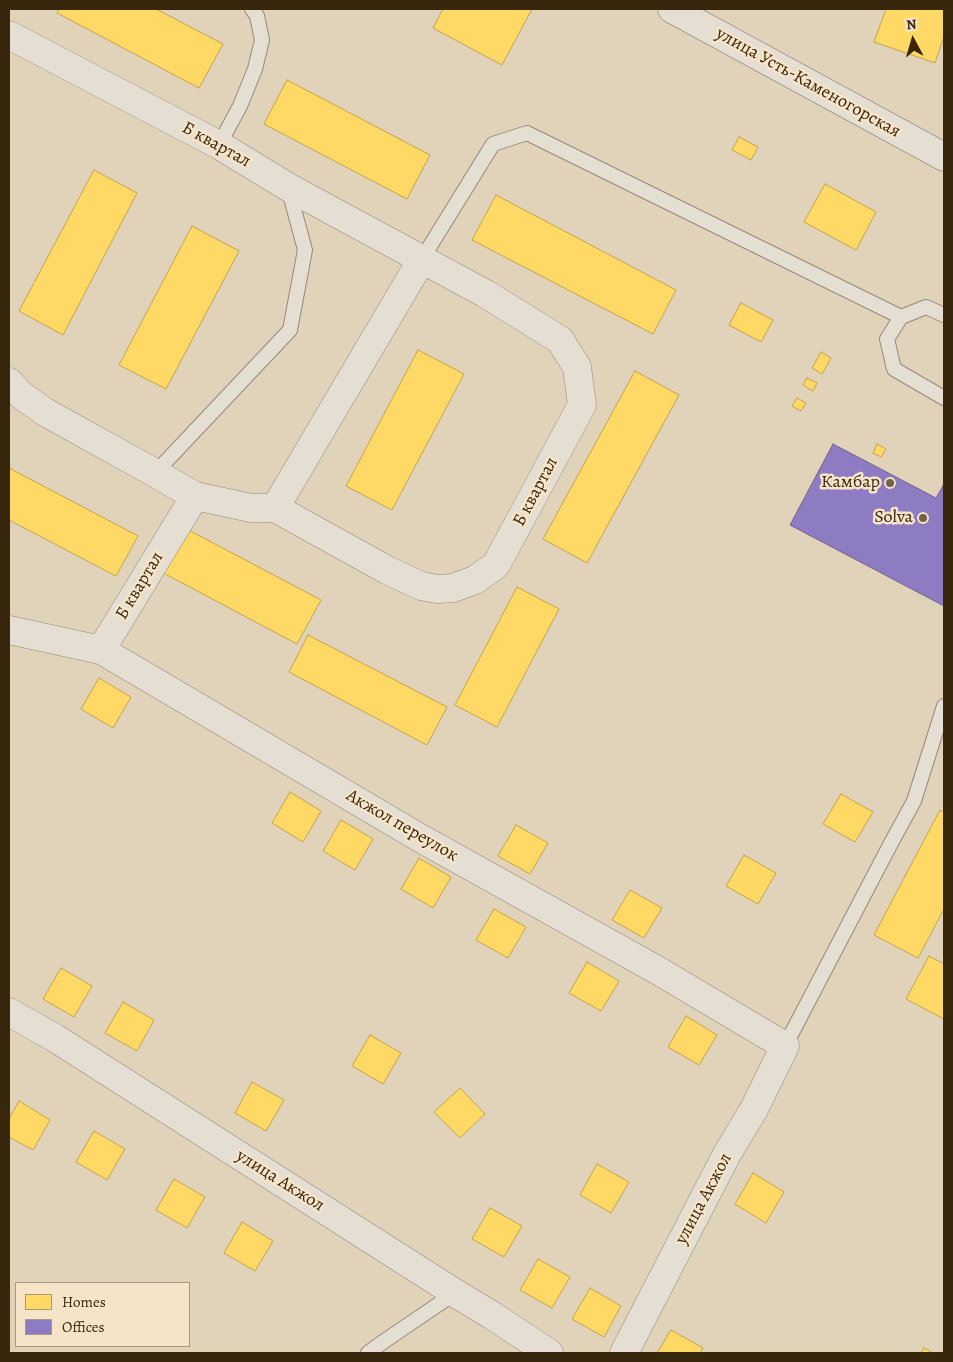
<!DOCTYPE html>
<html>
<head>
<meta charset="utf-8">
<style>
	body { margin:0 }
	#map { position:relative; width:953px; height:1362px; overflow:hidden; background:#e1d2ba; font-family:Alegreya,serif }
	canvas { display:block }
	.frame { position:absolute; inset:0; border:10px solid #38260d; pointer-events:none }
	.legend { position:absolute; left:15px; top:1282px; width:175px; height:65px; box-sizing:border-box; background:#f5e4c8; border:1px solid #a9987d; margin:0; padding:6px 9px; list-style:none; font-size:15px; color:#38260d }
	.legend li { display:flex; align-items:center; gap:10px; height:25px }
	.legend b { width:25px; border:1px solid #a9987d }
	.north { position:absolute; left:888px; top:15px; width:50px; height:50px; -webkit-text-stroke:4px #f5e4c8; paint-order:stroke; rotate:354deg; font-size:14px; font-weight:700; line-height:20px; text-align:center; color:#38260d }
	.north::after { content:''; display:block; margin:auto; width:18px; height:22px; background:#38260d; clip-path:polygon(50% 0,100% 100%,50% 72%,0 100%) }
</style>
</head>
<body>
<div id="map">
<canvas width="953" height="1362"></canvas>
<div class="frame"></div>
<ul class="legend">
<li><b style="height:14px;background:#ffd966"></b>Homes</li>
<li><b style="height:14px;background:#8e7cc3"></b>Offices</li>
</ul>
<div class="north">N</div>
</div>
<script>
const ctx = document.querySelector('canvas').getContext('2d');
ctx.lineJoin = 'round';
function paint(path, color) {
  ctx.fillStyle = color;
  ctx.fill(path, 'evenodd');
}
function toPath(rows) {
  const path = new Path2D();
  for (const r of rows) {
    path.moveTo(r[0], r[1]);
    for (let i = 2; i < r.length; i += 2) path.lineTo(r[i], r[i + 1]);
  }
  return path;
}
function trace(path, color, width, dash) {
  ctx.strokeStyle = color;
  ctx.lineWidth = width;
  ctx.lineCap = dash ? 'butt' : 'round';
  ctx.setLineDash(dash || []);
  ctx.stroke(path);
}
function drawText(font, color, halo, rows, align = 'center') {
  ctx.font = font + ' Alegreya,serif';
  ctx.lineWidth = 5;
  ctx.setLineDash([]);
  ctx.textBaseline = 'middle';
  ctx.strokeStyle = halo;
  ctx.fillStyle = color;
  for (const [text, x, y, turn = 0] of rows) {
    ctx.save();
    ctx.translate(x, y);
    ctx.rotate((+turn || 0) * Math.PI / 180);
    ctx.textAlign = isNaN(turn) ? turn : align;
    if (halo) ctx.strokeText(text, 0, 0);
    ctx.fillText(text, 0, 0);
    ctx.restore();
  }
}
const homes = toPath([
	[59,9,156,9,223,44,199,88,57,13,59,9],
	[443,9,532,9,502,65,433,28,443,9],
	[886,9,944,9,944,36,935,63,874,42,886,9],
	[287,80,430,155,407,199,264,124,287,80],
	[739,137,758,147,751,160,732,150,739,137],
	[94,170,137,193,63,335,19,311,94,170],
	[825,184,876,212,856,250,804,222,825,184],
	[496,195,676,290,653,334,472,240,496,195],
	[192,226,239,251,166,389,119,365,192,226],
	[741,303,773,320,761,342,729,325,741,303],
	[418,350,464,374,392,510,346,486,418,350],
	[821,352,831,358,822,374,812,368,821,352],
	[635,371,679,395,587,563,543,539,635,371],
	[807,378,817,383,813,391,803,385,807,378],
	[797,398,806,403,801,411,792,406,797,398],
	[877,444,886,449,881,457,873,453,877,444],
	[9,468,138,536,116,576,9,520,9,468],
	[179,525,321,600,297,644,156,569,179,525],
	[517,587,559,609,497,727,455,705,517,587],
	[308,635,447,707,427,745,289,672,308,635],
	[99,678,131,697,113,728,81,709,99,678],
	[290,792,321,811,303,842,272,823,290,792],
	[841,794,873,812,855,842,823,824,841,794],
	[940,810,944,812,944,909,918,958,874,935,940,810],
	[341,820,373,839,355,870,323,851,341,820],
	[516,825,548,843,530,874,498,856,516,825],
	[744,855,776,873,758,904,726,886,744,855],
	[419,858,451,877,433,908,401,889,419,858],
	[630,890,662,908,644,938,612,920,630,890],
	[494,909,526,927,508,958,476,940,494,909],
	[929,956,944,964,944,1019,906,999,929,956],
	[587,962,619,981,601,1011,569,993,587,962],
	[61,968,92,986,74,1017,43,999,61,968],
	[123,1002,154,1020,137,1051,105,1033,123,1002],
	[686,1016,717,1035,699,1065,668,1047,686,1016],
	[370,1035,401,1053,383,1084,352,1066,370,1035],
	[252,1082,284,1100,266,1131,235,1113,252,1082],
	[460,1088,485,1114,460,1138,434,1112,460,1088],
	[19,1101,50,1120,33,1150,9,1137,9,1119,19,1101],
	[94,1131,125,1149,107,1180,76,1162,94,1131],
	[597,1164,629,1182,611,1213,580,1195,597,1164],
	[753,1173,784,1192,766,1223,735,1204,753,1173],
	[174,1179,205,1197,187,1228,156,1210,174,1179],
	[490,1208,522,1226,504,1257,472,1239,490,1208],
	[242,1222,273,1241,255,1271,224,1253,242,1222],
	[538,1259,570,1277,552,1308,520,1290,538,1259],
	[590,1288,621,1306,604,1337,572,1319,590,1288],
	[671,1330,703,1348,700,1353,657,1353,671,1330],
	[924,1348,933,1353,921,1353,924,1348]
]);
const offices = toPath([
	[833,444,936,498,944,484,944,606,790,525,833,444]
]);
const lane = toPath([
	[219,145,240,106,255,69,262,40,257,16,252,9],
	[422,259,493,144,527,133,901,317],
	[944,315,926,307,901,317,887,339,894,369,944,398],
	[155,473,290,330,305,250,288,187],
	[785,1046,890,845,914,801,944,706],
	[368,1353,383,1342,455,1293]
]);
const street = toPath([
	[9,35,219,145,288,187,486,294,560,340,577,367,582,405,496,565,475,580,453,588,437,589,421,586,387,570,275,508,251,508,195,496,155,473,45,412,21,395,9,382],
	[275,508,422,259],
	[9,630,101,650,420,838,657,970,785,1046,754,1109,727,1154,624,1353],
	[101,650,195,496],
	[9,1012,55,1038,455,1293,493,1316,549,1353]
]);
const secondary = toPath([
	[672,9,944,157]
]);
const markers = [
	[890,483,5,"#73624a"],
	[923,518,5,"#73624a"]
];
const streetNames = [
	["улица Усть-Каменогорская",808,83,29],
	["Б квартал",216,145,29],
	["Б квартал",536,492,-62],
	["Б квартал",140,586,-59],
	["Акжол переулок",402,826,30],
	["улица Акжол",280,1181,32],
	["улица Акжол",704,1199,-62]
];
const poiNames = [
	["Камбар",880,483],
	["Solva",913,518]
];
paint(homes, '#ffd966');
trace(homes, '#c3a34b', 1);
paint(offices, '#8e7cc3');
trace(offices, '#74628c', 1);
trace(lane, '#958a79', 16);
trace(street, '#958a79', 29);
trace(secondary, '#7c7263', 29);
trace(lane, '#e5ded3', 14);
trace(street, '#e5ded3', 28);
trace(secondary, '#e5ded3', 28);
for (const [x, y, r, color] of markers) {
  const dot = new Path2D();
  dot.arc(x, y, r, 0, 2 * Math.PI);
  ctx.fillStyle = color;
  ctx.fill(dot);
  trace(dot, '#f5e4c8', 2);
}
drawText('18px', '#38260d', '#f5e4c8', streetNames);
drawText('18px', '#38260d', '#f5e4c8', poiNames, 'right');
</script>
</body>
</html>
